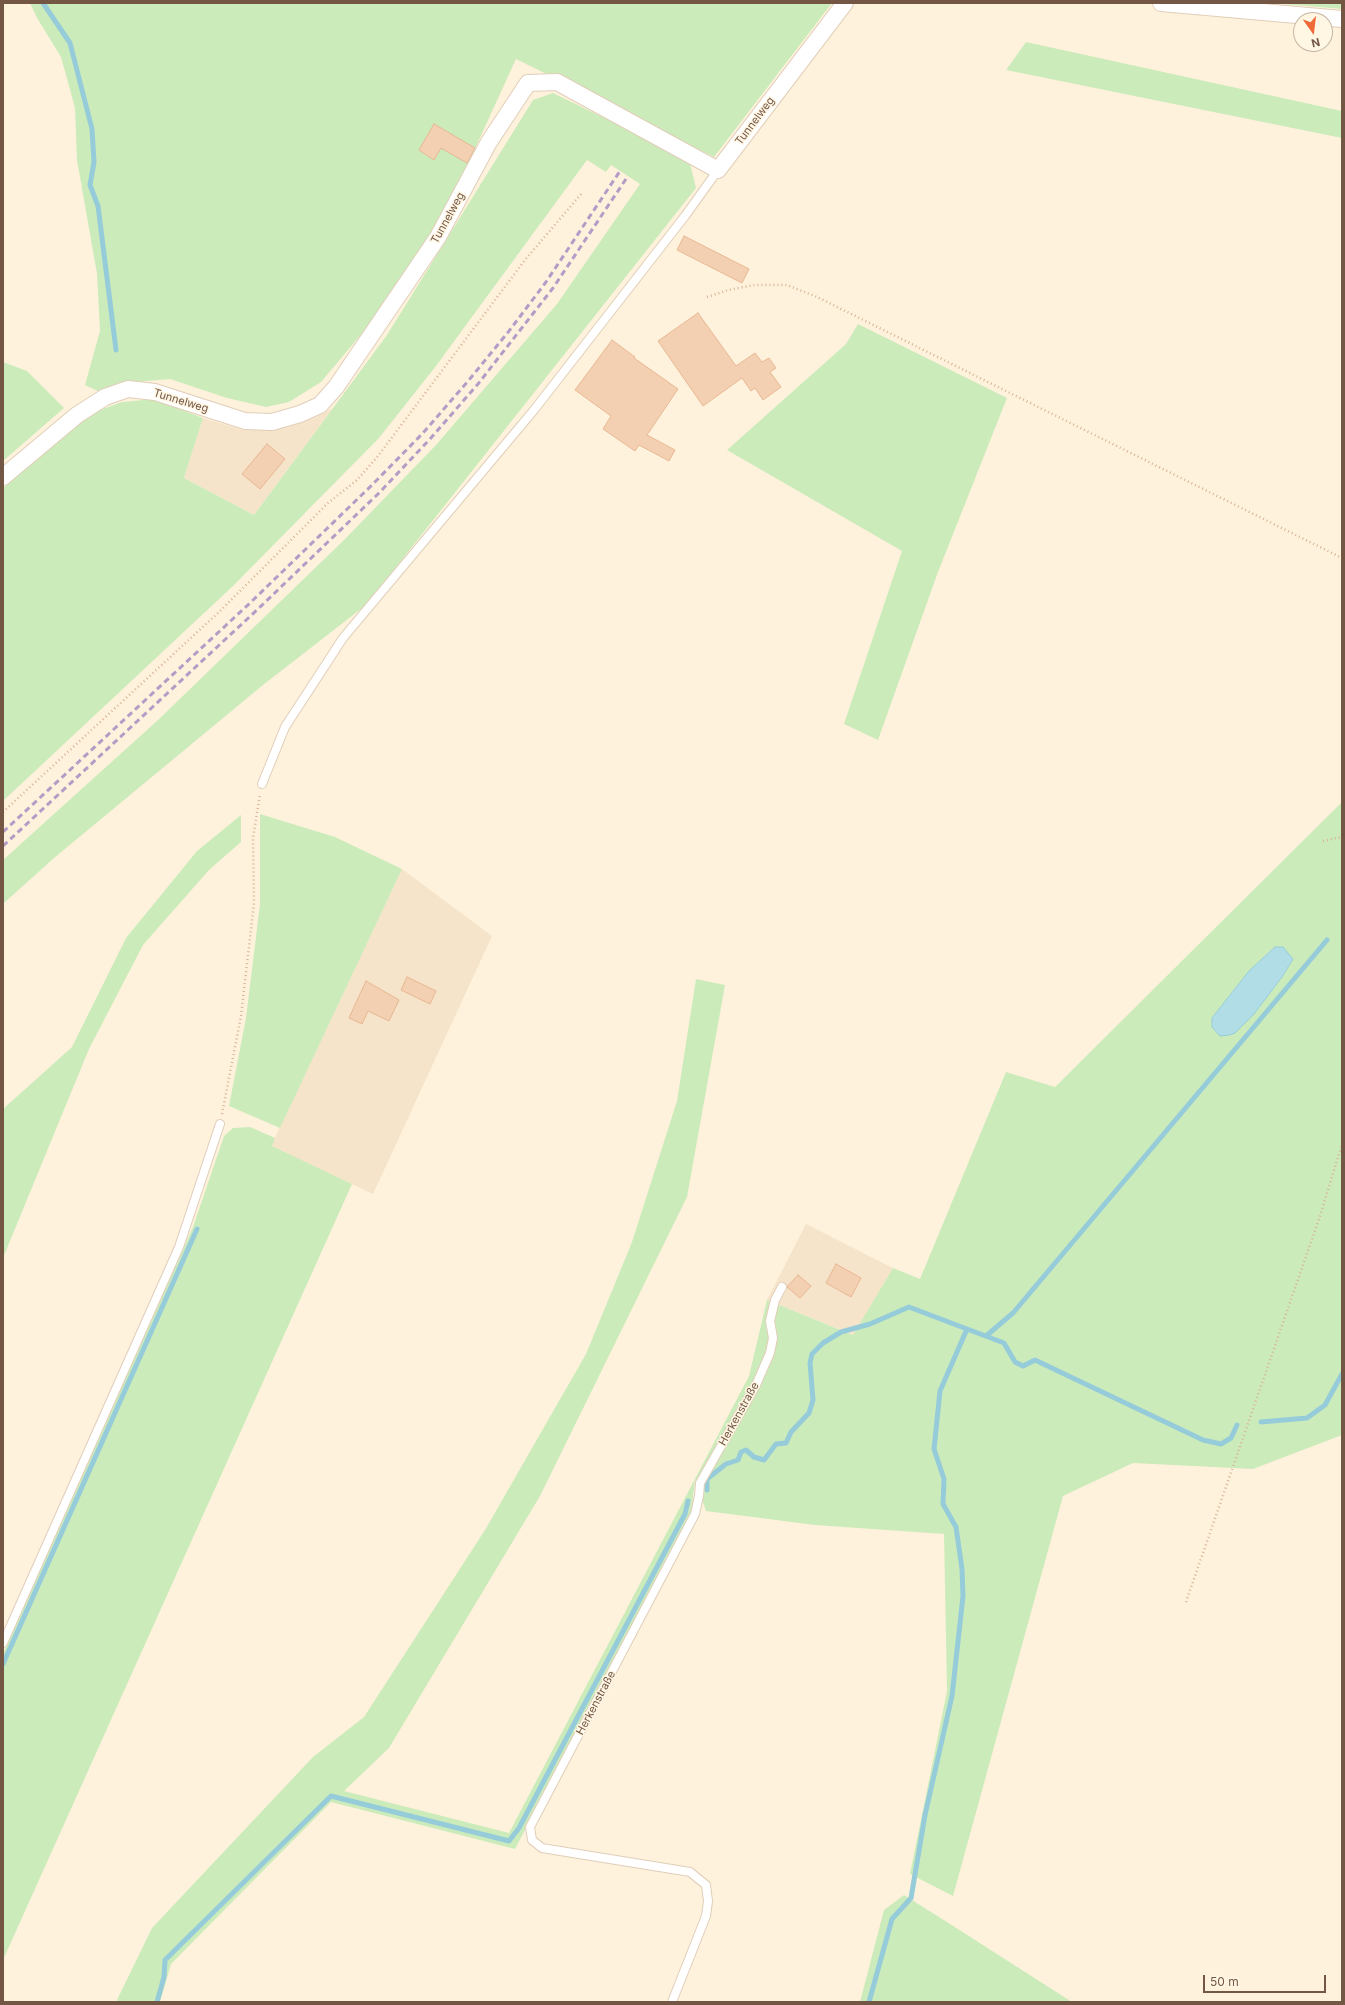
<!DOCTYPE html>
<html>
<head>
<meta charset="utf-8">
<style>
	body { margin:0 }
	#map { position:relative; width:1345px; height:2005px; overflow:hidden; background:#fef2dc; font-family:Inter,sans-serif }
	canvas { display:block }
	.frame { position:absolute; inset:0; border:4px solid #735744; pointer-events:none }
	.north { position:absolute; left:1293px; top:12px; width:40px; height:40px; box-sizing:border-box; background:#fff6e4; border:1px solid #c7b6a4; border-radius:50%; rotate:166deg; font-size:11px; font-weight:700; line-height:16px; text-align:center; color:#735744 }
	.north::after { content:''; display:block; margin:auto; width:14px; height:18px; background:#f06a39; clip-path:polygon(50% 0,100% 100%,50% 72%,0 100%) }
	.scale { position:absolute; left:1203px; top:1975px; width:123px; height:18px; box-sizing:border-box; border:2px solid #735744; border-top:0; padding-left:5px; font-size:12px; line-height:14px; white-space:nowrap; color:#735744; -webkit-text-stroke:3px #fff6e4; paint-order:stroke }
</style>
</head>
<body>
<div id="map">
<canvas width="1345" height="2005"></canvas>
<div class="frame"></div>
<div class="north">N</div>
<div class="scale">50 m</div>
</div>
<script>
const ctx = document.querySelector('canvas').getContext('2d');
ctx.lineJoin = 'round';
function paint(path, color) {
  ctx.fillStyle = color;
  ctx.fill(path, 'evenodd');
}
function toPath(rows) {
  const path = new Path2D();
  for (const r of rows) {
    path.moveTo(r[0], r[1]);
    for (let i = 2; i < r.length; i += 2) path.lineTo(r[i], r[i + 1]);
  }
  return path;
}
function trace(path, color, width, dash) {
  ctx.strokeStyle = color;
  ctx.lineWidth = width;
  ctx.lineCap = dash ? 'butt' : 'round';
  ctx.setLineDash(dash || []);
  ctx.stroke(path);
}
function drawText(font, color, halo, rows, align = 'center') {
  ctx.font = font + ' Inter,sans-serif';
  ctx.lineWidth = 3;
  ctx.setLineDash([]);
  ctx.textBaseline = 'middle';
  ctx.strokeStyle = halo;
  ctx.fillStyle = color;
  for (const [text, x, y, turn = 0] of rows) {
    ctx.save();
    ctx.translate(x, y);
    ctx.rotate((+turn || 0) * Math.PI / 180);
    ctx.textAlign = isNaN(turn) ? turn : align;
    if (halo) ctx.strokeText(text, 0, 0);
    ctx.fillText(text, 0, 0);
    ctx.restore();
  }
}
const residential = toPath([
	[333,408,254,515,184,478,203,418,243,430,276,429,312,419],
	[402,869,492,936,373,1194,271,1146],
	[806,1224,893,1268,854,1335,767,1300]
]);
const green = toPath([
	[30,3,832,3,714,157,516,59,457,188,431,233,370,324,321,382,289,402,266,407,227,398,170,379,124,383,100,392,85,385,100,331,97,274,77,160,75,108,61,57,37,18],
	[1271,3,1342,3,1342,9,1331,8],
	[1026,42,1342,111,1342,138,1006,70],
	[553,93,689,159,696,188,366,605,263,685,54,858,3,904,3,860,158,720,345,539,436,445,557,304,640,184,611,165,606,172,587,160,436,366,379,438,233,586,3,801,3,488,92,413,122,402,154,399,203,418,184,478,254,515,387,335,533,100],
	[858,324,1007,398,938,572,878,740,844,724,902,551,727,450,846,344],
	[3,362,27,371,64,408,3,461],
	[1342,802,1342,1435,1253,1469,1133,1463,1063,1496,953,1896,910,1874,947,1691,944,1534,815,1525,706,1511,695,1479,691,1516,515,1849,331,1802,171,1964,160,2002,116,2002,152,1928,313,1757,364,1717,485,1530,586,1354,632,1242,677,1101,696,979,725,985,687,1197,540,1496,389,1748,344,1791,509,1833,749,1376,767,1300,853,1335,893,1268,920,1279,1006,1072,1055,1087],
	[1275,947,1293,958,1282,977,1254,1014,1212,1018,1249,971],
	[260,814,335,837,402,869,280,1128,229,1106,246,1018,260,904],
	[241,815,241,842,209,870,143,945,89,1049,3,1258,3,1109,72,1047,126,938,197,851],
	[250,1127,275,1138,272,1146,352,1184,3,1960,3,1654,193,1227,224,1136,233,1128],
	[904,1895,947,1922,1072,2002,860,2002,884,1910]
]);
const water = toPath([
	[1275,947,1283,947,1293,959,1282,977,1254,1014,1235,1033,1229,1035,1220,1036,1212,1027,1212,1018,1249,971,1275,947]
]);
const stream = toPath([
	[43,3,70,43,92,129,94,162,90,185,98,206,116,350],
	[986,1336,1013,1313,1327,940],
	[1261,1422,1307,1418,1325,1405,1342,1374],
	[707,1490,707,1479,726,1464,738,1460,741,1452,746,1450,754,1457,764,1460,776,1444,786,1443,791,1432,809,1413,813,1400,810,1363,812,1354,823,1343,841,1332,870,1324,909,1307,1004,1343,1015,1362,1023,1366,1035,1360,1203,1440,1221,1444,1231,1438,1237,1425],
	[3,1664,197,1229],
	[157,2002,164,1977,165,1960,331,1796,509,1841,519,1828,685,1514,688,1501],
	[869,2002,892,1919,911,1898,925,1815,952,1696,963,1596,962,1569,956,1527,943,1504,944,1479,934,1449,940,1391,967,1329]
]);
const building = toPath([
	[434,124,475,148,467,163,441,148,434,160,419,150,434,124],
	[684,236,749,269,742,283,677,250,684,236],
	[698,313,736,366,755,353,762,362,769,358,776,368,770,372,781,387,763,400,755,388,751,391,742,378,703,406,658,341,698,313],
	[612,340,635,357,634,358,678,389,647,435,675,450,669,461,639,445,635,451,603,429,611,416,575,390,612,340],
	[267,444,285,459,260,489,242,474,267,444],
	[407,977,436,991,430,1004,401,990,407,977],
	[366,981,399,1000,389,1021,368,1011,362,1024,349,1018,366,981],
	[836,1264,861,1278,851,1297,826,1283,836,1264],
	[798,1275,811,1286,800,1298,787,1287,798,1275]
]);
const path = toPath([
	[707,297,728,290,755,285,787,285,817,297,1342,558],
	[3,812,220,611,328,503,357,480,378,456,525,260,582,193],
	[1323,841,1342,837],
	[222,1114,241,1016,254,903,253,838,260,794],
	[1186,1602,1320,1216,1342,1144]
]);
const service = toPath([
	[262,784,285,727,343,638,534,410,685,216,718,170],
	[3,1643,179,1247,220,1124],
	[672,2002,706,1916,708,1901,706,1885,690,1872,542,1848,532,1840,530,1827,695,1514,699,1496,700,1483,756,1385,770,1353,773,1338,770,1321,775,1300,782,1287]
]);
const minor = toPath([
	[1161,3,1342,19],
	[3,477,77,415,105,397,128,389,155,392,245,421,272,422,300,414,320,405,336,387,438,237,489,142,528,83,557,82,718,170,845,3]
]);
const rail = toPath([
	[3,832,250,603,372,485,423,433,469,380,509,331,546,282,620,171],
	[3,846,258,609,380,492,430,439,478,384,553,288,628,176]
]);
const streetNames = [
	["Tunnelweg",755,121,-53],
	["Tunnelweg",448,218,-61],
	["Tunnelweg",181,401,17],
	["Herkenstraße",739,1414,-61],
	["Herkenstraße",596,1703,-62]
];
paint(residential, '#f5e4ca');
paint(green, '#ccebbb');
paint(water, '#b1dde7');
trace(water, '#96ccda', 1);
trace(stream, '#96ccda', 5);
paint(building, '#f4d0b2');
trace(building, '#e8b792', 1);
trace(service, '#e1ceb9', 10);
trace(minor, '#e1ceb9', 18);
trace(path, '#d8b396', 2.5, [1, 3]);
trace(service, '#fff', 8);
trace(minor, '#fff', 16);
trace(rail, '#b49cc6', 3, [6, 4]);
drawText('11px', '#735744', '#fff6e4', streetNames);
</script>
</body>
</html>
